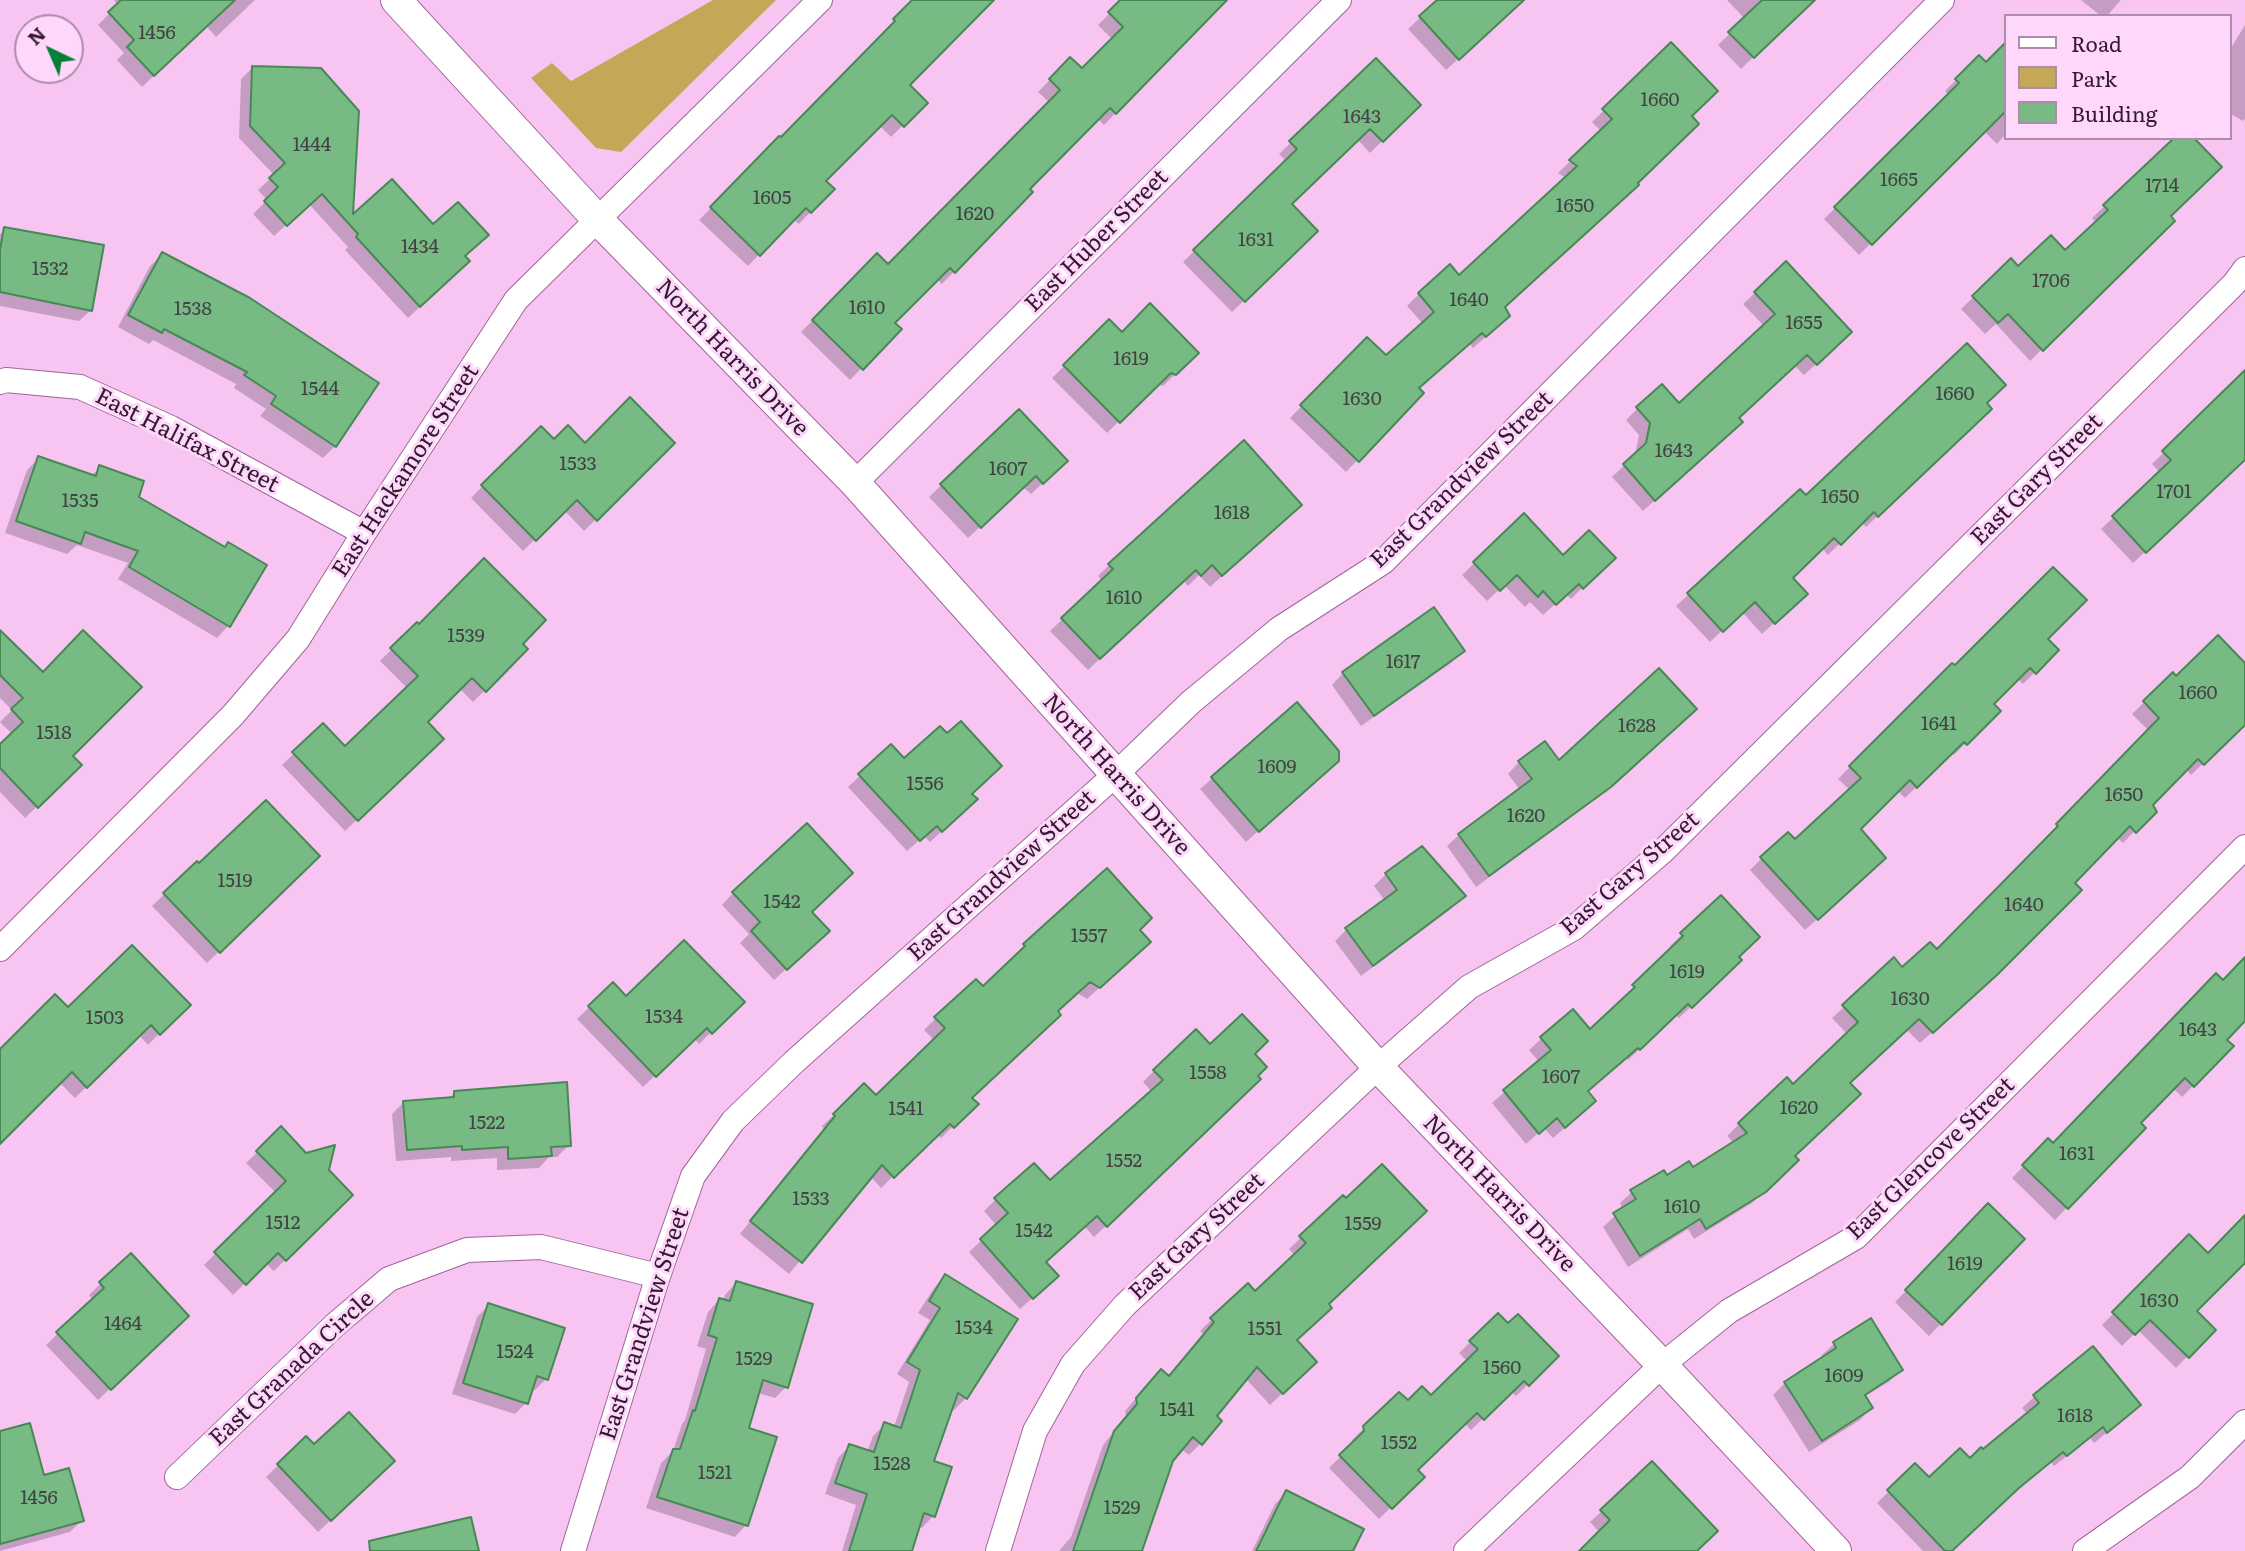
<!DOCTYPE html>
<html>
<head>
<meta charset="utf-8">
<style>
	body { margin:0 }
	#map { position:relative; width:2245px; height:1551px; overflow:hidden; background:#f8c5f3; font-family:Literata,serif }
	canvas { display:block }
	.legend { position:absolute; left:2004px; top:14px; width:228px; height:126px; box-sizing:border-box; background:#fed7fa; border:2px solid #ac8caa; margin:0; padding:9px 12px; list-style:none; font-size:21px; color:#321b31 }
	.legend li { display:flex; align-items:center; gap:14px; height:35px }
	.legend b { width:35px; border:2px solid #ac8caa }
	.north { position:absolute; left:14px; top:14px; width:70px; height:70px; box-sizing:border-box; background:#fed7fa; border:2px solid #ac8caa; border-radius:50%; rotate:316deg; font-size:19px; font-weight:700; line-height:28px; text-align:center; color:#321b31 }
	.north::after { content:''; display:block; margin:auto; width:24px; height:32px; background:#067f37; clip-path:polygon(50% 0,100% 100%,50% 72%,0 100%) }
</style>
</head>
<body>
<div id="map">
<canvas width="2245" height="1551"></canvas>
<ul class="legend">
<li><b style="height:9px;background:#fff"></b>Road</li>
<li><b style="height:19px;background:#c4a757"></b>Park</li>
<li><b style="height:19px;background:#77ba84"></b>Building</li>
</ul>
<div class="north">N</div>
</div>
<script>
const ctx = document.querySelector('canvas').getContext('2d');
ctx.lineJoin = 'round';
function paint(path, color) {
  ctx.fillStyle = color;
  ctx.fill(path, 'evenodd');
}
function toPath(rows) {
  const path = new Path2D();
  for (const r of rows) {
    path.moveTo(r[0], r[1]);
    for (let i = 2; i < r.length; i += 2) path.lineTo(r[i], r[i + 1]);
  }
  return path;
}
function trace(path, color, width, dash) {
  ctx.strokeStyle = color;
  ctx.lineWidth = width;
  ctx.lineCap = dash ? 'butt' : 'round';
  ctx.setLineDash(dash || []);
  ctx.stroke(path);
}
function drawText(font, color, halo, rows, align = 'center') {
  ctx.font = font + ' Literata,serif';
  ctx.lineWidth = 6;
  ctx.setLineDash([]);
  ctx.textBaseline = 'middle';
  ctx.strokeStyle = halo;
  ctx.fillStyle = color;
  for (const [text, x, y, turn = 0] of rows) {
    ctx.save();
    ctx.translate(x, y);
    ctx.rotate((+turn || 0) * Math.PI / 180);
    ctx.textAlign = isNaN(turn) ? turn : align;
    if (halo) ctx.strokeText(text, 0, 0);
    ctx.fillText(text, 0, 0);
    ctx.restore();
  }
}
const green = toPath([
	[713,0,776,0,621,152,596,148,531,78,552,63,571,81]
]);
const shadow = toPath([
	[114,0,255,0,216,37,206,26,142,87,117,60,124,53,98,25,118,5],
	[914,0,991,0,907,85,925,103,891,137,879,125,824,181,832,189,799,224,793,219,748,266,699,220,885,34,883,32],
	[1123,0,1225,0,1104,125,1097,118,1027,189,1031,192,942,284,937,279,893,323,899,330,850,380,801,332,877,255,888,266,1050,103,1038,92,1070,59,1082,71,1113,40,1098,25],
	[1439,0,1523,0,1446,70,1408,29],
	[1727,0,1813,0,1741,69,1718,45,1745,19],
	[2081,0,2121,0,2107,16,2101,16],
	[2245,25,2245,119,2243,121,2229,113,2229,51],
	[1671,45,1689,117,1504,308,1496,328,1473,348,1469,343,1417,389,1422,393,1346,472,1290,418,1367,340,1385,358,1423,324,1407,306,1419,294,1459,277,1566,178,1558,173,1601,131,1592,122],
	[2005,45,2005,135,1997,144,1984,131,1859,255,1824,219,1949,95,1945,91,1979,57,1986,64],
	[1376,60,1419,105,1370,153,1357,139,1290,204,1316,231,1232,312,1183,262,1286,161,1279,154],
	[253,67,351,219,463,257,456,273,408,318,345,250,348,247,309,204,274,236,253,214,267,200,258,190,274,175,239,138,241,79],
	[2177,138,2168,216,2173,221,2030,361,1996,324,1985,334,1961,309,2011,261,2018,268,2065,253,2097,223,2092,218],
	[5,229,91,310,79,321,0,306,0,234],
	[162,255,335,446,323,458,260,416,266,409,234,388,236,384,153,340,149,344,118,327,150,266],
	[1786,264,1838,344,1804,375,1794,365,1737,418,1729,433,1643,511,1612,477,1635,455,1639,435,1626,420,1637,409,1679,406,1764,326,1743,304],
	[1109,322,1122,334,1197,353,1163,386,1157,384,1107,433,1052,378],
	[2245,373,2245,452,2223,479,2133,563,2101,529,2160,473,2152,464],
	[1989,409,1866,527,1861,522,1828,555,1822,548,1791,578,1794,605,1762,634,1742,612,1710,642,1676,606,1800,491,1806,498],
	[1018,412,1054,473,1031,494,1023,487,968,538,929,497],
	[541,428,554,441,585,445,673,443,584,531,564,510,523,551,471,498],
	[39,458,91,476,100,467,137,498,224,549,265,566,228,626,217,638,118,579,128,563,77,545,67,554,5,533,27,470],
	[1288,516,1210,587,1199,575,1188,586,1183,580,1088,670,1050,631,1102,581,1098,576,1109,565],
	[1523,516,1563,558,1613,558,1571,599,1566,594,1543,615,1530,602,1525,607,1504,585,1487,601,1462,575],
	[417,624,520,644,526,649,473,702,460,689,426,722,430,751,345,831,282,765,323,725,345,748,408,689,380,661],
	[0,632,71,756,80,765,25,818,0,792,0,746,12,734,0,722,12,710,0,698],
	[2046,639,2057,650,2023,684,2017,678,1991,704,1998,711,1954,755,1951,753,1905,798,1897,790,1858,829,1873,869,1805,930,1750,870,1762,858,1795,841,1850,790,1838,779,1952,665,1955,668],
	[1463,651,1451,663,1361,726,1332,685,1343,673],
	[2245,665,2245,723,2191,775,2186,769,2151,805,2154,811,2123,843,2117,837,2072,883,1983,987,1920,1043,1907,1030,1848,1083,1793,1157,1785,1172,1752,1203,1694,1239,1688,1229,1628,1267,1603,1227,1623,1209,1620,1203,1632,1192,1667,1177,1693,1170,1734,1143,1727,1136,1739,1124,1786,1080,1793,1087,1848,1035,1832,1018,1844,1007,1902,969,1937,951,2047,839,2046,837,2149,731,2132,714,2173,674,2176,678],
	[1296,705,1325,772,1246,842,1200,789],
	[1683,721,1597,798,1476,887,1447,846,1459,835,1520,790,1508,774,1519,762,1559,762],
	[904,760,970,794,964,811,930,842,924,836,907,851,848,787,860,776],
	[317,856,207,963,152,906,197,863],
	[1107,871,1138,930,1137,953,1087,999,1077,993,1056,1012,970,1098,976,1104,941,1138,937,1134,881,1188,870,1176,789,1274,740,1234,824,1129,822,1126,834,1115,864,1086,876,1098,935,1041,924,1030,936,1018,982,988,1014,958,1013,957,1024,946],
	[1386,874,1464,896,1452,908,1361,976,1335,941,1347,929,1385,901,1374,886],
	[733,893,810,912,816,942,774,980,740,943,749,934,722,905],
	[1721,898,1740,960,1679,1018,1676,1015,1628,1060,1626,1058,1586,1092,1582,1113,1553,1138,1544,1128,1526,1144,1492,1103,1539,1062,1529,1050,1572,1011,1590,1032,1673,949,1670,946],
	[2245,959,2245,1019,2225,1040,2232,1046,2182,1097,2173,1088,2138,1123,2143,1128,2055,1220,2012,1178,2048,1141,2053,1145],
	[613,985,626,998,742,1002,699,1044,694,1038,643,1087,577,1019],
	[188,1005,148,1045,139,1035,75,1098,60,1083,0,1142,0,1053,68,1009],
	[1210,1046,1252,1054,1176,1160,1094,1237,1084,1226,1044,1262,1045,1287,1020,1309,969,1252,997,1226,984,1211,996,1199,1050,1182,1152,1092,1143,1082,1154,1071],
	[455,1092,569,1145,557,1157,549,1157,539,1168,497,1170,497,1158,451,1161,451,1157,396,1161,392,1114,404,1102,448,1099],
	[281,1129,350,1195,274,1271,265,1263,233,1295,204,1265,276,1193,246,1163],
	[1343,1197,1326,1305,1295,1341,1315,1362,1270,1405,1246,1379,1214,1417,1201,1443,1189,1455,1181,1449,1171,1460,1140,1551,1059,1551,1071,1537,1103,1445,1126,1417,1125,1411,1149,1383,1168,1377,1204,1335,1200,1331,1212,1319,1255,1294,1295,1256,1289,1249],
	[1988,1206,2023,1239,1929,1336,1895,1302],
	[2245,1217,2245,1264,2243,1262,2194,1311,2213,1330,2176,1368,2138,1330,2122,1346,2102,1325,2189,1237,2208,1255],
	[130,1255,175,1327,98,1400,46,1345,93,1300,89,1295],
	[945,1276,966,1398,954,1410,951,1408,932,1462,933,1516,922,1528,918,1526,910,1551,842,1551,856,1505,825,1494,838,1458,849,1446,867,1452,873,1436,885,1424,894,1427,909,1382,897,1374,930,1320,918,1313,934,1288],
	[736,1283,786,1387,775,1398,758,1393,747,1429,746,1525,735,1537,646,1508,661,1463,673,1451,682,1424,685,1420,706,1349,697,1346,708,1312,719,1300,723,1301,725,1295],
	[489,1305,546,1379,535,1390,531,1389,526,1403,515,1414,452,1394,477,1317],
	[1498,1315,1508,1326,1557,1356,1516,1396,1511,1391,1471,1430,1464,1423,1416,1471,1422,1477,1379,1519,1329,1468,1353,1444,1352,1440,1399,1394,1408,1403,1431,1398,1467,1361,1459,1353],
	[1870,1321,1901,1369,1890,1381,1864,1397,1871,1408,1860,1420,1809,1452,1773,1395,1785,1383,1824,1358,1822,1355,1834,1344],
	[2093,1349,2127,1416,2094,1443,2090,1438,2054,1466,2051,1462,2005,1499,1950,1551,1923,1551,1877,1503,1915,1466,1929,1479,1970,1460,1983,1452,2028,1415,2022,1408,2034,1397],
	[0,1433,82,1520,70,1532,0,1551],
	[306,1438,314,1447,381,1473,318,1532,266,1477],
	[1287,1492,1351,1551,1252,1551,1275,1504],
	[1602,1511,1695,1551,1581,1551,1600,1533,1590,1522]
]);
const building = toPath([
	[121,0,235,0,154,76,127,47,134,40,108,12,121,0],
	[912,0,994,0,910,85,928,103,904,127,892,115,826,181,835,189,811,213,806,208,760,256,710,207,779,136,781,137,895,21,893,19,912,0],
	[1120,0,1227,0,1116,114,1110,108,1030,189,1033,192,955,273,950,268,895,323,902,329,863,370,812,320,877,253,888,264,1060,90,1049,79,1070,57,1082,68,1123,27,1108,12,1120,0],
	[1437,0,1524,0,1459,60,1419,16,1437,0],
	[1762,0,1815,0,1754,58,1728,32,1762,0],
	[1671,42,1718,91,1692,116,1699,124,1638,183,1639,185,1505,307,1510,316,1486,337,1482,333,1419,388,1424,393,1359,462,1300,405,1367,337,1386,355,1434,312,1418,293,1450,264,1459,275,1577,166,1569,160,1612,119,1602,109,1671,42],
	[2005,43,2005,112,1872,245,1834,207,1959,83,1955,79,1979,55,1986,62,2005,43],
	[1376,58,1421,105,1383,142,1370,129,1292,204,1318,231,1245,302,1193,250,1297,149,1289,141,1376,58],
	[252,66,321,68,359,111,353,214,392,179,433,224,458,202,489,235,465,256,470,261,420,307,356,237,358,234,322,194,287,226,264,201,278,187,269,178,285,163,250,126,252,66],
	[2174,138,2194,138,2222,167,2171,216,2175,221,2043,351,2008,314,1998,323,1972,296,2011,258,2018,266,2051,235,2065,250,2108,210,2103,205,2174,138],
	[4,227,104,245,92,311,0,292,0,250,4,227],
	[162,252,250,298,379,383,336,447,271,404,276,396,244,375,247,372,164,329,162,333,128,315,162,252],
	[1786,261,1852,332,1817,365,1807,355,1739,418,1743,422,1655,501,1623,464,1646,443,1650,423,1636,407,1662,384,1679,403,1775,314,1754,292,1786,261],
	[1150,303,1199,353,1176,375,1171,373,1120,423,1063,365,1109,319,1122,332,1150,303],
	[1967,343,2006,385,1987,403,1992,409,1878,517,1874,512,1841,545,1834,538,1793,578,1808,594,1775,624,1755,602,1723,632,1687,593,1800,489,1806,495,1967,343],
	[2245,370,2245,460,2146,553,2112,516,2171,460,2162,451,2245,370],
	[630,397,675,443,597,521,577,500,536,541,481,485,541,426,554,439,568,425,585,443,630,397],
	[1019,409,1068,461,1043,484,1036,476,981,528,940,484,1019,409],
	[1244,440,1302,505,1222,576,1212,565,1201,576,1196,570,1100,659,1061,618,1113,569,1108,564,1244,440],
	[38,456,96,476,99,465,144,481,139,497,225,547,228,542,267,565,230,627,129,567,138,551,85,532,81,544,16,521,38,456],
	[1524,513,1563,555,1589,530,1616,558,1583,589,1579,584,1556,605,1543,591,1538,597,1517,575,1500,591,1473,562,1524,513],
	[484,558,546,620,523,644,528,649,486,692,472,678,428,722,444,739,358,821,292,752,323,723,345,746,418,676,390,648,417,622,419,624,484,558],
	[2053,567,2087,600,2048,639,2059,650,2036,674,2030,668,1994,704,2001,711,1967,745,1964,742,1917,788,1910,780,1861,829,1886,858,1818,920,1760,857,1788,832,1795,839,1861,778,1849,766,1952,663,1955,665,2053,567],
	[1434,607,1465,651,1374,716,1342,672,1434,607],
	[0,630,43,672,83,630,142,687,73,756,82,765,38,808,0,768,0,744,23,722,11,709,23,698,0,675,0,630],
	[2218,635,2245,663,2245,725,2204,765,2198,759,2153,805,2157,812,2136,833,2130,826,2075,883,2082,890,1997,975,1933,1033,1919,1019,1850,1083,1861,1094,1795,1156,1799,1160,1766,1192,1706,1229,1700,1219,1640,1256,1613,1213,1636,1199,1630,1190,1664,1170,1667,1175,1689,1161,1693,1167,1747,1133,1738,1123,1787,1077,1793,1084,1858,1022,1842,1005,1894,957,1902,967,1930,942,1937,949,2058,826,2056,824,2159,718,2143,701,2173,672,2176,676,2218,635],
	[1659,668,1697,709,1611,787,1489,876,1458,834,1532,779,1518,761,1545,741,1559,760,1659,668],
	[1297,702,1339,751,1339,761,1259,832,1211,777,1297,702],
	[961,721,1002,766,972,794,978,799,942,832,937,826,920,841,858,774,891,744,904,758,940,726,947,733,961,721],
	[266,800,320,856,220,953,163,893,197,861,199,863,266,800],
	[807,823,853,873,812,912,830,931,787,970,751,931,760,922,732,892,807,823],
	[1422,846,1466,896,1373,966,1345,928,1397,890,1385,873,1422,846],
	[1107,868,1152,918,1140,930,1151,942,1100,988,1090,982,1058,1011,1061,1015,972,1098,979,1104,954,1128,950,1124,894,1178,882,1165,802,1263,750,1221,835,1116,833,1114,864,1083,876,1095,945,1028,934,1017,976,979,983,986,1025,946,1023,944,1107,868],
	[1721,895,1760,937,1739,957,1742,960,1692,1008,1688,1004,1640,1050,1638,1048,1588,1091,1596,1101,1565,1128,1557,1118,1539,1134,1503,1090,1551,1050,1540,1037,1573,1009,1590,1029,1635,987,1632,985,1683,936,1680,933,1721,895],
	[684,940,745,1002,712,1034,707,1028,656,1077,588,1006,613,982,626,996,684,940],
	[132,945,191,1005,160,1035,151,1025,87,1088,72,1072,0,1144,0,1049,55,994,68,1007,132,945],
	[2245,957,2245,1021,2227,1040,2234,1046,2194,1087,2185,1078,2141,1123,2146,1128,2068,1209,2022,1165,2048,1138,2053,1143,2216,973,2223,980,2245,957],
	[1242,1014,1268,1041,1255,1054,1267,1067,1258,1076,1261,1079,1107,1227,1097,1216,1046,1262,1059,1276,1033,1299,980,1239,1008,1213,994,1198,1034,1163,1050,1180,1163,1080,1153,1070,1196,1029,1210,1044,1242,1014],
	[567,1082,571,1146,551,1147,552,1156,508,1159,508,1147,462,1150,462,1146,407,1150,403,1101,454,1097,454,1091,567,1082],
	[281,1126,306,1153,335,1145,329,1170,353,1195,286,1261,278,1253,246,1285,214,1252,286,1181,256,1151,281,1126],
	[1382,1164,1427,1211,1329,1304,1332,1308,1297,1340,1317,1362,1283,1394,1257,1367,1217,1416,1222,1421,1202,1445,1193,1437,1173,1461,1142,1551,1073,1551,1114,1431,1137,1404,1136,1398,1161,1369,1169,1376,1214,1322,1210,1318,1248,1283,1255,1291,1306,1243,1299,1236,1343,1195,1346,1198,1382,1164],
	[1988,1203,2025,1239,1942,1325,1905,1290,1988,1203],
	[2245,1215,2245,1263,2197,1311,2216,1330,2189,1358,2150,1320,2135,1335,2112,1312,2189,1234,2208,1253,2245,1215],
	[131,1253,189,1316,111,1390,56,1332,104,1288,99,1282,131,1253],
	[945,1274,1018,1319,967,1399,958,1393,934,1461,952,1467,935,1517,924,1513,912,1551,849,1551,867,1494,835,1483,849,1444,874,1452,884,1422,901,1428,920,1370,907,1362,940,1308,929,1301,945,1274],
	[736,1281,813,1304,788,1388,763,1380,749,1428,777,1437,748,1526,657,1497,673,1449,680,1449,693,1410,695,1411,717,1338,708,1335,719,1298,730,1301,736,1281],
	[488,1303,565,1328,548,1380,537,1376,528,1404,463,1383,488,1303],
	[1498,1313,1508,1323,1518,1314,1559,1356,1529,1386,1524,1381,1484,1420,1477,1413,1418,1470,1425,1477,1392,1509,1339,1455,1364,1431,1363,1426,1399,1392,1408,1400,1422,1386,1431,1395,1478,1349,1469,1341,1498,1313],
	[1871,1318,1903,1370,1865,1395,1873,1408,1822,1441,1784,1382,1836,1348,1833,1342,1871,1318],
	[2093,1346,2141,1405,2107,1433,2103,1427,2067,1456,2063,1452,2019,1488,1952,1551,1945,1551,1887,1490,1915,1463,1929,1477,1960,1448,1970,1458,1981,1447,1983,1449,2039,1403,2033,1395,2093,1346],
	[349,1412,395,1461,331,1521,277,1464,306,1436,314,1444,349,1412],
	[30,1423,44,1475,69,1468,84,1521,0,1544,0,1431,30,1423],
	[1652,1461,1718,1531,1697,1551,1579,1551,1610,1520,1600,1510,1652,1461],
	[1286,1490,1364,1529,1353,1551,1256,1551,1286,1490],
	[471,1517,479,1551,370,1551,369,1541,471,1517]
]);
const minor = toPath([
	[0,382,6,380,80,387,171,428,364,533],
	[855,483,1339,0],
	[0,949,233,715,298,639,364,533,516,300,820,0],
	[177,1477,335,1325,389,1279,467,1250,541,1247,658,1276],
	[573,1551,658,1276,693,1176,733,1121,794,1062,1115,775,1191,702,1279,629,1383,562,1942,0],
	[998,1551,1035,1431,1073,1364,1125,1305,1378,1067,1469,987,1574,928,1662,852,2234,284,2245,269],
	[1466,1551,1662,1365,1729,1311,1856,1237,2245,847],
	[2085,1551,2190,1477,2245,1422]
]);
const tertiary = toPath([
	[396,0,597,219,855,483,1378,1067,1662,1365,1836,1551]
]);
const numberNames = [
	["1456",157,33],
	["1660",1660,100],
	["1643",1362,117],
	["1444",312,145],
	["1665",1899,180],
	["1714",2162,186],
	["1605",772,198],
	["1650",1575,206],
	["1620",975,214],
	["1631",1256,240],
	["1434",420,247],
	["1532",50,269],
	["1706",2051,281],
	["1640",1469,300],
	["1610",867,308],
	["1538",193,309],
	["1655",1804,323],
	["1619",1131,359],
	["1544",320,389],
	["1660",1955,394],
	["1630",1362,399],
	["1643",1674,451],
	["1533",578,464],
	["1607",1008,469],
	["1701",2174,492],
	["1650",1840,497],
	["1535",80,501],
	["1618",1232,513],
	["1610",1124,598],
	["1539",466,636],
	["1617",1403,662],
	["1660",2198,693],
	["1641",1939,724],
	["1628",1637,726],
	["1518",54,733],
	["1609",1277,767],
	["1556",925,784],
	["1650",2124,795],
	["1620",1526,816],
	["1519",235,881],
	["1542",782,902],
	["1640",2024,905],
	["1557",1089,936],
	["1619",1687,972],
	["1630",1910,999],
	["1534",664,1017],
	["1503",105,1018],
	["1643",2198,1030],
	["1558",1208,1073],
	["1607",1561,1077],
	["1620",1799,1108],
	["1541",906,1109],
	["1522",487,1123],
	["1631",2077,1154],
	["1552",1124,1161],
	["1533",811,1199],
	["1610",1682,1207],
	["1512",283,1223],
	["1559",1363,1224],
	["1542",1034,1231],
	["1619",1965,1264],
	["1630",2159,1301],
	["1464",123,1324],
	["1534",974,1328],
	["1551",1265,1329],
	["1524",515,1352],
	["1529",754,1359],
	["1560",1502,1368],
	["1609",1844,1376],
	["1541",1177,1410],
	["1618",2075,1416],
	["1552",1399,1443],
	["1528",892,1464],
	["1521",715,1473],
	["1456",39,1498],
	["1529",1122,1508]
];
const streetNames = [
	["East Huber Street",1097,241,-45],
	["North Harris Drive",732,358,46],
	["East Halifax Street",187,441,27],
	["East Hackamore Street",406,471,-57],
	["East Grandview Street",1462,480,-44],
	["East Gary Street",2037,480,-45],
	["North Harris Drive",1116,775,48],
	["East Gary Street",1630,874,-41],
	["East Grandview Street",1002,876,-42],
	["East Glencove Street",1931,1159,-44],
	["North Harris Drive",1499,1194,46],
	["East Gary Street",1197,1237,-43],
	["East Grandview Street",645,1324,-72],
	["East Granada Circle",292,1369,-43]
];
paint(green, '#c4a757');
paint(shadow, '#0003');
paint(building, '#77ba84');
trace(building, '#478955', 2);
trace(minor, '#9f659a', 26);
trace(tertiary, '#9f659a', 32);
trace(minor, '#fff', 24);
trace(tertiary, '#fff', 30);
drawText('19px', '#434346', null, numberNames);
drawText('23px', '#321b31', '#fed7fa', streetNames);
</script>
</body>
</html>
